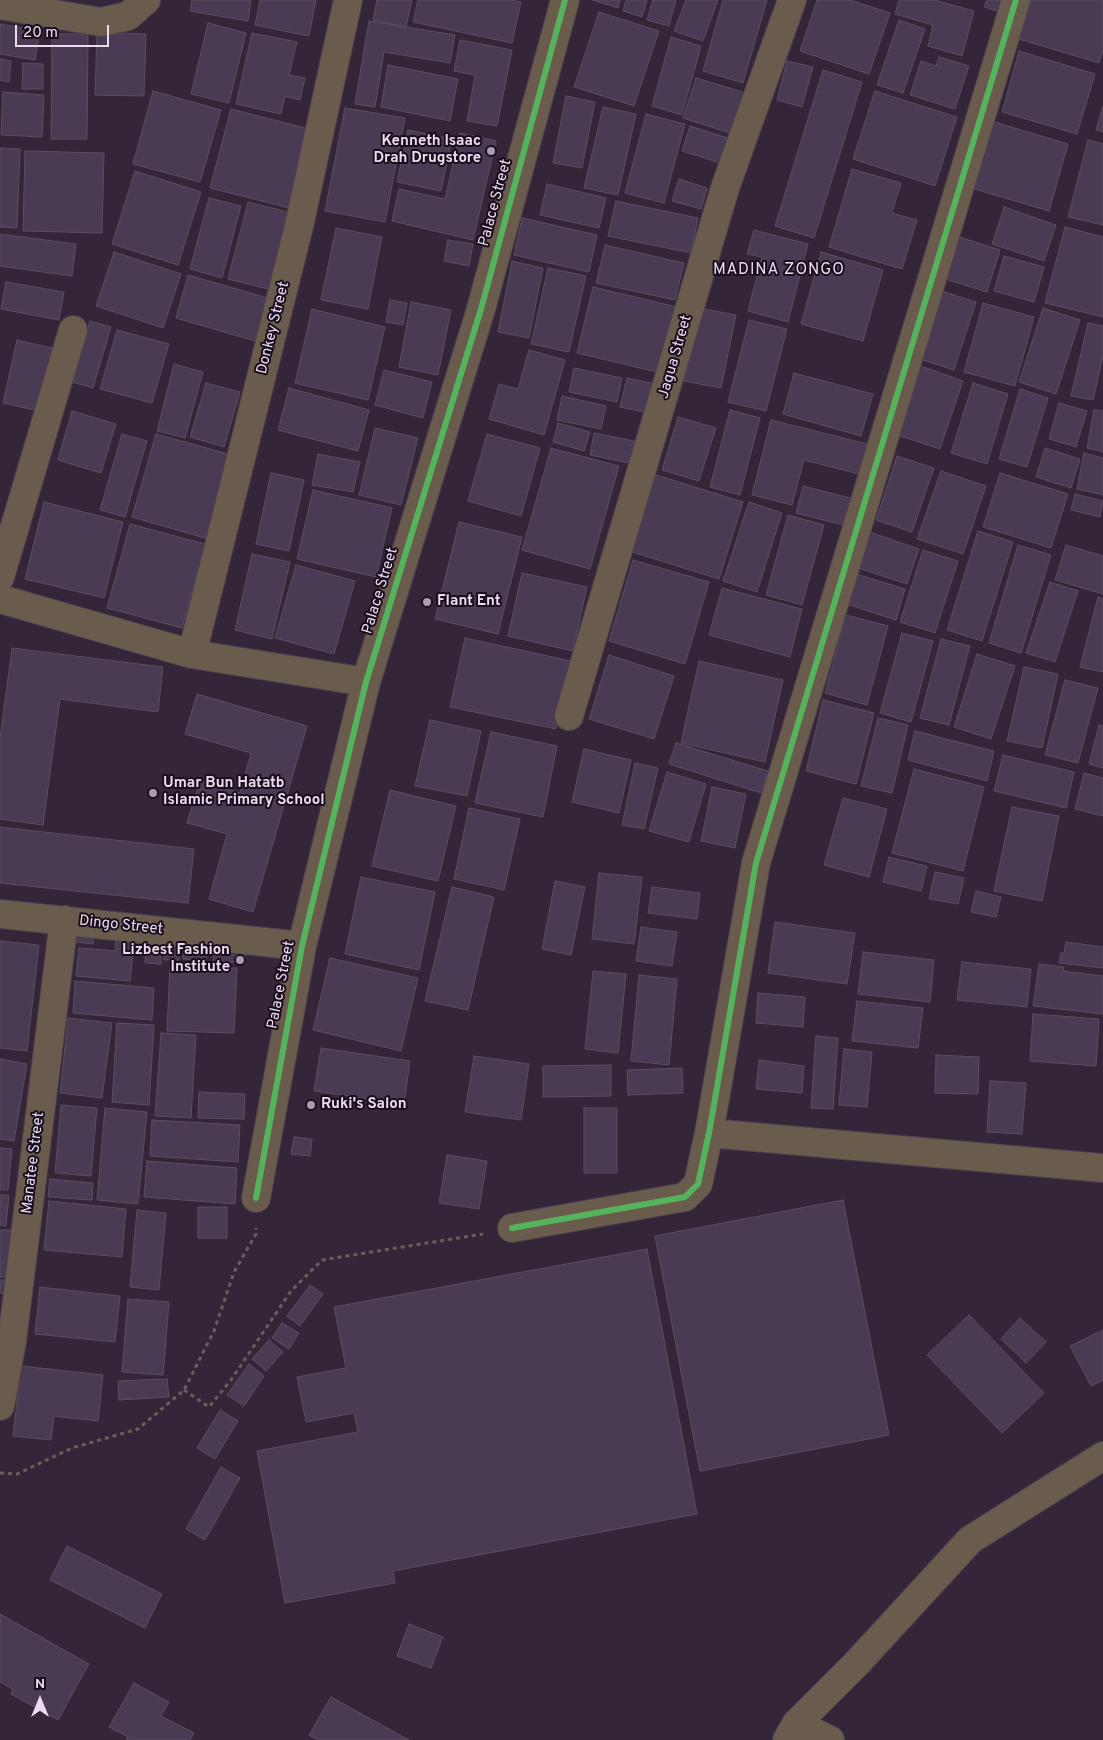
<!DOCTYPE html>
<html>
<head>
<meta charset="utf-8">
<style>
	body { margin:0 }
	#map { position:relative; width:1103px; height:1740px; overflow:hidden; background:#342638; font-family:Overpass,sans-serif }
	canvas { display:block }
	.north { position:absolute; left:15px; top:1675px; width:50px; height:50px; -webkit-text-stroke:4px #190e1c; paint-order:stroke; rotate:0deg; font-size:14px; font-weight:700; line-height:20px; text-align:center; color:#ebdbf0 }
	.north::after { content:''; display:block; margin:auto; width:18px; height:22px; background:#ebdbf0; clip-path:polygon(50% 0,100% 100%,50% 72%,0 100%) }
	.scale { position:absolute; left:15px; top:25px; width:94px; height:22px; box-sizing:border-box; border:2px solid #ebdbf0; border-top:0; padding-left:6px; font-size:15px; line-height:18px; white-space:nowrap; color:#ebdbf0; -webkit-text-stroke:4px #190e1c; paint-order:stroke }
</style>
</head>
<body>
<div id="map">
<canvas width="1103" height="1740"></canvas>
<div class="north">N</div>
<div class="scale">20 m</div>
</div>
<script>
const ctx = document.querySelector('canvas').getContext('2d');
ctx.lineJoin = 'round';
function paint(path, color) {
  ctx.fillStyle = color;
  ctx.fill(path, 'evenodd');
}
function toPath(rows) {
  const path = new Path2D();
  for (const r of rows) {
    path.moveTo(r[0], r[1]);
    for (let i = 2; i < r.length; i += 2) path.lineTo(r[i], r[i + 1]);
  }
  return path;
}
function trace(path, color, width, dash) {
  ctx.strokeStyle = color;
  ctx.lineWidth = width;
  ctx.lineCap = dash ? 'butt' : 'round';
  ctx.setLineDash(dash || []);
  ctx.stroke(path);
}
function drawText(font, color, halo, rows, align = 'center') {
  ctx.font = font + ' Overpass,sans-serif';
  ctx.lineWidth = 4;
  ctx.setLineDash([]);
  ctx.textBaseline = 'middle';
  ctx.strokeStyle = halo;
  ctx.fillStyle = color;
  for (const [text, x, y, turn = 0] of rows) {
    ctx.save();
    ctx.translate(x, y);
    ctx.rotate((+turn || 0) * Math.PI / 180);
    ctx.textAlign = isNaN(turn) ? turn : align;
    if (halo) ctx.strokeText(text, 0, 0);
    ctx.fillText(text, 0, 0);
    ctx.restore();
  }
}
const building = toPath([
	[192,0,251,0,248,21,190,11,192,0],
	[260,0,316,0,309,36,255,25,260,0],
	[377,0,412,0,406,27,373,20,377,0],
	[418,0,512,0,521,2,512,43,413,22,418,0],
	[592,0,620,0,618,8,592,0],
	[626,0,647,0,642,17,623,11,626,0],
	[653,0,676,0,669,26,647,20,653,0],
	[686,0,718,0,703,41,674,31,686,0],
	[723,0,767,0,743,83,703,71,723,0],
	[817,0,850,0,890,13,869,74,800,51,817,0],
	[899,0,934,0,974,11,962,56,928,46,933,25,895,14,899,0],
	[987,0,1003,0,1000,12,984,7,987,0],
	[1031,0,1103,0,1103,50,1099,63,1019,39,1031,0],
	[599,12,659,31,634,106,574,87,599,12],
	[899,20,925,29,903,93,877,85,899,20],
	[369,21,455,35,450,63,384,52,375,107,355,104,369,21],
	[208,23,246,33,229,103,191,94,208,23],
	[0,24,40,31,35,60,0,54,0,24],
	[97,32,146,34,144,96,95,95,97,32],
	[252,33,297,42,289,75,305,78,300,100,285,96,281,114,236,104,252,33],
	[52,34,88,34,87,139,51,139,52,34],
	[671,37,701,46,682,115,652,106,671,37],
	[460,40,512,50,497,126,467,121,475,75,454,71,460,40],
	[1019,51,1095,74,1077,134,1002,112,1019,51],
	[939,57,969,66,955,109,910,95,921,61,936,66,939,57],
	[0,59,11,61,9,82,0,80,0,59],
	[787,61,813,67,802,107,777,100,787,61],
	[23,63,43,64,43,89,22,89,23,63],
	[388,65,458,79,450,121,381,107,388,65],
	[823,70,862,82,814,238,775,226,823,70],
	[696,78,746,93,733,134,683,118,696,78],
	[153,91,221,110,200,182,133,164,153,91],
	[875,91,957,117,935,186,853,159,875,91],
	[3,92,44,95,42,137,1,135,3,92],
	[566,96,595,102,582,168,553,163,566,96],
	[1103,106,1103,132,1096,130,1103,106],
	[603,107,636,114,618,195,584,188,603,107],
	[345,108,405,118,385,222,325,211,345,108],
	[231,109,313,130,293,209,210,188,231,109],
	[646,114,685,124,664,203,625,193,646,114],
	[991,121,1068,144,1049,211,971,188,991,121],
	[690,126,728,138,720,163,682,151,690,126],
	[408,130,452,139,441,191,397,182,408,130],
	[460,133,496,141,473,240,392,221,399,189,445,199,460,133],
	[1088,140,1103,144,1103,225,1068,217,1088,140],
	[0,148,20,149,17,228,0,227,0,148],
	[25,151,104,153,102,233,23,231,25,151],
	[852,169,901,183,892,213,917,220,902,269,829,247,852,169],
	[135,171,201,192,178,265,112,244,135,171],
	[679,179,707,188,701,209,672,201,679,179],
	[547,184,606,198,599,228,540,215,547,184],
	[209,198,241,206,222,278,190,269,209,198],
	[616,201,698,218,691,253,608,236,616,201],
	[248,202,292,213,272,290,228,279,248,202],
	[1004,207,1056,225,1044,261,992,244,1004,207],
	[522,218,597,235,589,272,514,255,522,218],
	[1065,227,1103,237,1103,317,1045,303,1065,227],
	[336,228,382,237,368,309,321,300,336,228],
	[754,230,808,244,788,322,748,311,762,257,747,254,754,230],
	[0,234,76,244,72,276,0,266,0,234],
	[953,235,1000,250,987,292,939,277,953,235],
	[448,240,473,244,469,266,444,261,448,240],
	[605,245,684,263,675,300,596,283,605,245],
	[114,252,181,274,163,328,96,306,114,252],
	[821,252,883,270,863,341,801,324,821,252],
	[1004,256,1044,267,1034,302,994,291,1004,256],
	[512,261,543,268,529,338,498,332,512,261],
	[548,268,586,276,569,352,531,344,548,268],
	[188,275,268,298,255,341,176,318,188,275],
	[6,282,64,292,59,320,1,309,6,282],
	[593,287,677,307,661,373,577,353,593,287],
	[935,289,976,302,954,370,913,357,935,289],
	[390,300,407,303,403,325,386,322,390,300],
	[411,302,451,310,438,375,399,367,411,302],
	[983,303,1034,317,1015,386,964,372,983,303],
	[699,308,736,315,721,388,684,381,699,308],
	[1043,308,1080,320,1056,394,1019,382,1043,308],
	[312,309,385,327,368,400,295,383,312,309],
	[749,320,787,329,766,411,728,402,749,320],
	[90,321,111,327,93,388,72,382,90,321],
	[1088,323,1103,326,1103,356,1093,400,1071,396,1088,323],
	[117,330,169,344,152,403,100,389,117,330],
	[17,340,52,348,39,411,3,403,17,340],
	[529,350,565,360,544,435,489,419,499,384,518,389,529,350],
	[174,364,203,372,185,438,157,431,174,364],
	[915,364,963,381,940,449,891,433,915,364],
	[574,368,622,378,617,402,569,392,574,368],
	[384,370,432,382,423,418,375,405,384,370],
	[794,373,873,394,861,436,783,414,794,373],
	[627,378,660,385,653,414,620,407,627,378],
	[206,383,240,392,224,447,190,437,206,383],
	[973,383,1008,394,987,464,951,453,973,383],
	[289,388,369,410,358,451,278,430,289,388],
	[1020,389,1048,398,1027,467,999,459,1020,389],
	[562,396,606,406,601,429,557,420,562,396],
	[1059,403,1087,411,1076,447,1049,439,1059,403],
	[730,410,760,418,740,495,710,487,730,410],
	[1094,410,1103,411,1103,452,1087,448,1094,410],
	[72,411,116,424,101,473,58,460,72,411],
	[678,417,716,428,699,481,662,470,678,417],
	[771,420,867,444,859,474,804,460,792,505,752,495,771,420],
	[558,423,590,432,584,451,553,442,558,423],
	[375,428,418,438,401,505,359,495,375,428],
	[594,433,634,441,629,463,590,455,594,433],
	[122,434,147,441,125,517,100,510,122,434],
	[156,434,232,455,208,539,132,517,156,434],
	[487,434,540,448,521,516,468,501,487,434],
	[551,448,619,466,590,569,522,550,551,448],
	[1045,448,1080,459,1071,488,1036,477,1045,448],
	[1084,453,1103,458,1103,495,1077,489,1084,453],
	[318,454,360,462,353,492,312,485,318,454],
	[897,456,934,468,912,532,876,520,897,456],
	[941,471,986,486,963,554,917,539,941,471],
	[271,473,304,480,289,551,256,544,271,473],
	[1000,473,1068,494,1051,548,983,527,1000,473],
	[653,474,743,502,719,579,629,551,653,474],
	[803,486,854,499,847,526,796,513,803,486],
	[313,490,392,508,376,577,297,559,313,490],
	[1075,494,1103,501,1100,517,1071,510,1075,494],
	[44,502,123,522,104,598,25,579,44,502],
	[749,502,782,513,757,592,723,581,749,502],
	[788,515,824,525,802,605,766,595,788,515],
	[459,522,522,537,498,634,435,619,459,522],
	[130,524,205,544,182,628,107,608,130,524],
	[978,531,1013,542,982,641,947,630,978,531],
	[869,532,919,549,907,584,858,568,869,532],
	[1018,545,1051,555,1021,653,989,643,1018,545],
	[1066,545,1103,556,1103,594,1055,580,1066,545],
	[923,550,958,561,935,633,900,622,923,550],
	[252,554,290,562,272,639,235,630,252,554],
	[633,560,709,582,685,664,609,641,633,560],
	[296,565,355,581,334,654,275,638,296,565],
	[522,573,587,587,573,651,508,636,522,573],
	[856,574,905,589,896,620,846,604,856,574],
	[1050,582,1078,591,1055,662,1026,653,1050,582],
	[722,588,802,609,790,657,709,635,722,588],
	[1098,597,1103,599,1103,672,1080,667,1098,597],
	[846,615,888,626,867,705,825,693,846,615],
	[902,633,933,641,911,722,880,713,902,633],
	[465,638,571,661,556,729,450,707,465,638],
	[941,639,970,646,949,725,920,718,941,639],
	[12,648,163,667,158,712,60,699,43,825,0,819,0,739,12,648],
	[977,654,1015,666,991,739,954,727,977,654],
	[609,655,674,676,654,739,589,719,609,655],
	[699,661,783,680,765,762,681,743,699,661],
	[1024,667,1058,674,1042,748,1007,741,1024,667],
	[1065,680,1098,688,1078,763,1045,755,1065,680],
	[197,694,307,726,253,912,209,899,227,834,187,823,200,781,240,793,251,753,185,734,197,694],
	[823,700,874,713,856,784,806,771,823,700],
	[878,718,908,725,892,793,861,786,878,718],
	[430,720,481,731,467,796,415,786,430,720],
	[1099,725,1103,726,1103,768,1089,764,1099,725],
	[915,731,994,751,987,781,908,760,915,731],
	[491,732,557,746,543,817,475,803,491,732],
	[676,743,768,771,761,793,669,764,676,743],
	[584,749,631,760,619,813,572,802,584,749],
	[1003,755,1074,772,1066,808,994,791,1003,755],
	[635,763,658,768,644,829,622,825,635,763],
	[914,769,984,787,963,871,892,853,914,769],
	[667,772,706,784,689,842,649,831,667,772],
	[1084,773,1103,778,1103,816,1075,809,1084,773],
	[712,787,746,794,735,848,701,841,712,787],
	[390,790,456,806,438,881,372,866,390,790],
	[843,798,887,809,869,877,824,865,843,798],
	[1012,807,1059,816,1042,901,994,891,1012,807],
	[469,808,520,819,504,890,454,879,469,808],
	[0,827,194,849,188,903,0,883,0,827],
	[889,857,927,866,921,891,883,882,889,857],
	[935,872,964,878,958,904,929,899,935,872],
	[599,873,642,877,634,944,592,939,599,873],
	[361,877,435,892,419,970,345,954,361,877],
	[555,881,585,887,571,955,542,949,555,881],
	[452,887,494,897,468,1010,425,1001,452,887],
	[652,887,700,893,697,919,648,913,652,887],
	[976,891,1001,897,996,917,971,912,976,891],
	[775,922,855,933,847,984,768,973,775,922],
	[641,927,677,932,672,966,636,961,641,927],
	[78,931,94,932,93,944,76,942,78,931],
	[116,935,141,935,141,949,115,949,116,935],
	[165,938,179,938,179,960,164,960,165,938],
	[0,941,39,945,27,1051,0,1048,0,941],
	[1066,942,1103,947,1103,968,1059,963,1061,953,1064,953,1066,942],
	[215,944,246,946,245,963,213,961,215,944],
	[184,945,207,947,206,961,183,959,184,945],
	[79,948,133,952,130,981,76,976,79,948],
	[146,951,161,952,161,964,145,963,146,951],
	[863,952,934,960,930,1002,858,994,863,952],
	[330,958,418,978,401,1051,313,1030,330,958],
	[962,962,1031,969,1027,1007,957,1000,962,962],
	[1039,964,1064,967,1063,971,1103,976,1103,1014,1033,1006,1039,964],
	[170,966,237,968,234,1033,167,1031,170,966],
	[593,971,626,974,618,1053,585,1049,593,971],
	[639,975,677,979,669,1065,631,1061,639,975],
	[75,981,154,988,152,1020,73,1013,75,981],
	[758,993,805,997,803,1027,756,1023,758,993],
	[857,1001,923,1008,918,1048,852,1041,857,1001],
	[1033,1014,1099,1019,1096,1066,1030,1061,1033,1014],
	[68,1018,112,1023,102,1098,60,1093,68,1018],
	[117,1023,154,1025,149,1105,112,1102,117,1023],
	[161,1033,196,1035,191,1118,155,1116,161,1033],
	[816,1036,838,1038,833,1109,811,1108,816,1036],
	[321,1048,410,1061,404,1104,314,1091,321,1048],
	[844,1049,872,1052,867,1107,839,1105,844,1049],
	[936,1055,979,1057,978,1094,935,1093,936,1055],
	[474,1056,529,1064,521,1120,465,1112,474,1056],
	[0,1059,27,1064,14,1141,0,1139,0,1059],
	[759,1060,804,1066,802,1093,756,1089,759,1060],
	[611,1065,611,1096,543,1097,543,1066,611,1065],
	[682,1068,683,1093,628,1095,627,1070,682,1068],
	[990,1081,1026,1083,1022,1134,987,1132,990,1081],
	[199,1092,245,1094,244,1119,198,1118,199,1092],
	[61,1105,97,1108,91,1176,55,1173,61,1105],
	[105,1108,147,1112,138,1204,97,1200,105,1108],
	[584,1108,617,1108,617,1173,584,1173,584,1108],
	[152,1120,240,1125,238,1162,150,1156,152,1120],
	[294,1137,312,1139,310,1156,291,1154,294,1137],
	[0,1148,12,1149,8,1190,0,1190,0,1148],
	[447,1155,487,1161,479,1209,439,1203,447,1155],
	[147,1161,237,1168,235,1204,144,1197,147,1161],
	[50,1179,93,1183,92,1200,48,1197,50,1179],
	[0,1195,9,1195,6,1226,0,1225,0,1195],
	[843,1200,889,1435,700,1471,655,1236,843,1200],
	[49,1201,126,1209,122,1257,44,1250,49,1201],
	[198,1207,227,1207,227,1238,198,1238,198,1207],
	[137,1210,166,1213,159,1290,130,1287,137,1210],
	[0,1230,11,1230,9,1277,0,1277,0,1230],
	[647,1249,697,1514,393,1571,395,1583,285,1603,257,1451,358,1432,354,1413,306,1422,297,1377,346,1368,334,1307,647,1249],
	[0,1280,5,1280,5,1293,0,1293,0,1280],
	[310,1285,323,1294,300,1326,287,1316,310,1285],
	[40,1287,120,1296,115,1342,35,1334,40,1287],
	[128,1299,169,1302,163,1375,122,1372,128,1299],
	[969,1315,1044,1393,1002,1433,927,1355,969,1315],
	[1020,1318,1046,1342,1026,1363,1001,1339,1020,1318],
	[282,1323,299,1333,289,1349,272,1338,282,1323],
	[1103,1330,1103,1380,1091,1386,1070,1346,1103,1330],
	[269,1340,283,1352,266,1371,252,1359,269,1340],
	[249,1364,264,1376,244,1406,227,1395,249,1364],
	[21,1366,103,1375,98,1421,54,1416,51,1440,13,1436,21,1366],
	[167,1379,169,1397,119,1400,118,1381,167,1379],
	[220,1410,238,1421,215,1459,197,1448,220,1410],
	[221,1467,240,1478,205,1540,186,1529,221,1467],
	[67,1546,162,1594,145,1628,50,1580,67,1546],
	[0,1614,89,1664,58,1720,11,1694,13,1689,0,1682,0,1614],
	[409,1624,443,1637,431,1668,397,1656,409,1624],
	[134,1683,169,1702,161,1716,194,1733,190,1740,126,1740,128,1737,109,1727,134,1683],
	[331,1697,409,1740,318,1740,309,1735,331,1697]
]);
const path = toPath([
	[184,1390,209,1407,231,1380,291,1291,322,1260,483,1234],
	[0,1473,17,1474,72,1448,138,1429,184,1390,214,1331,234,1272,256,1234,256,1228]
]);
const minor = toPath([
	[0,5,101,22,128,16,146,0],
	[0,577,73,330],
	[0,599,192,654,366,682],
	[192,654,299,226,348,0],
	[569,716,725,188,792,0],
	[0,914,302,946],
	[709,1133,1103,1168],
	[256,1198,302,946,366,682,481,309,565,0],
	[512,1228,685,1197,698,1184,709,1133,756,863,1016,0],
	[0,1406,12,1341,64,920],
	[796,1724,830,1740],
	[787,1740,796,1724,857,1663,970,1540,1103,1456]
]);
const cycleway = toPath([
	[256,1198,302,946,366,682,481,309,565,0],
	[512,1228,685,1197,698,1184,709,1133,756,863,1016,0]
]);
const markers = [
	[491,151,5,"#ab9cb0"],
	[427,602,5,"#ab9cb0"],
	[153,793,5,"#ab9cb0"],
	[240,960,5,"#ab9cb0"],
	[311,1105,5,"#ab9cb0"]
];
const poiNames = [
	["Kenneth Isaac",481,142,"right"],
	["Drah Drugstore",481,159,"right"],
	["Flant Ent",437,602],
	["Umar Bun Hatatb",163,784],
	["Islamic Primary School",163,801],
	["Lizbest Fashion",230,951,"right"],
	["Institute",230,968,"right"],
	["Ruki's Salon",321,1105]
];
const streetNames = [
	["Palace Street",496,203,-75],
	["Donkey Street",274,328,-76],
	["Jagua Street",676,357,-74],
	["Palace Street",381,591,-73],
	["Dingo Street",121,926,6],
	["Palace Street",282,985,-79],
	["Manatee Street",34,1163,-83]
];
const neighbourhoodNames = [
	["MADINA ZONGO",779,271]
];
paint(building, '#4a3b54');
trace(building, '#584f5f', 1);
trace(minor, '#4d4150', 30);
trace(path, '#695e59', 3, [4, 4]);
trace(minor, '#695c4c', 28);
trace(cycleway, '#56b35d', 6);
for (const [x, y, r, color] of markers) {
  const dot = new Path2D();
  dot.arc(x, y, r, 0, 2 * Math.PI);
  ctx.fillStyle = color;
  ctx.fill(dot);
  trace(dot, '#190e1c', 2);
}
drawText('bold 15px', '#ebdbf0', '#190e1c', poiNames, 'left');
drawText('15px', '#ebdbf0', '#190e1c', streetNames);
ctx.letterSpacing = '1px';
drawText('16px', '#ebdbf0', '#190e1c', neighbourhoodNames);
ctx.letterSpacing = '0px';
</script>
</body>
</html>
